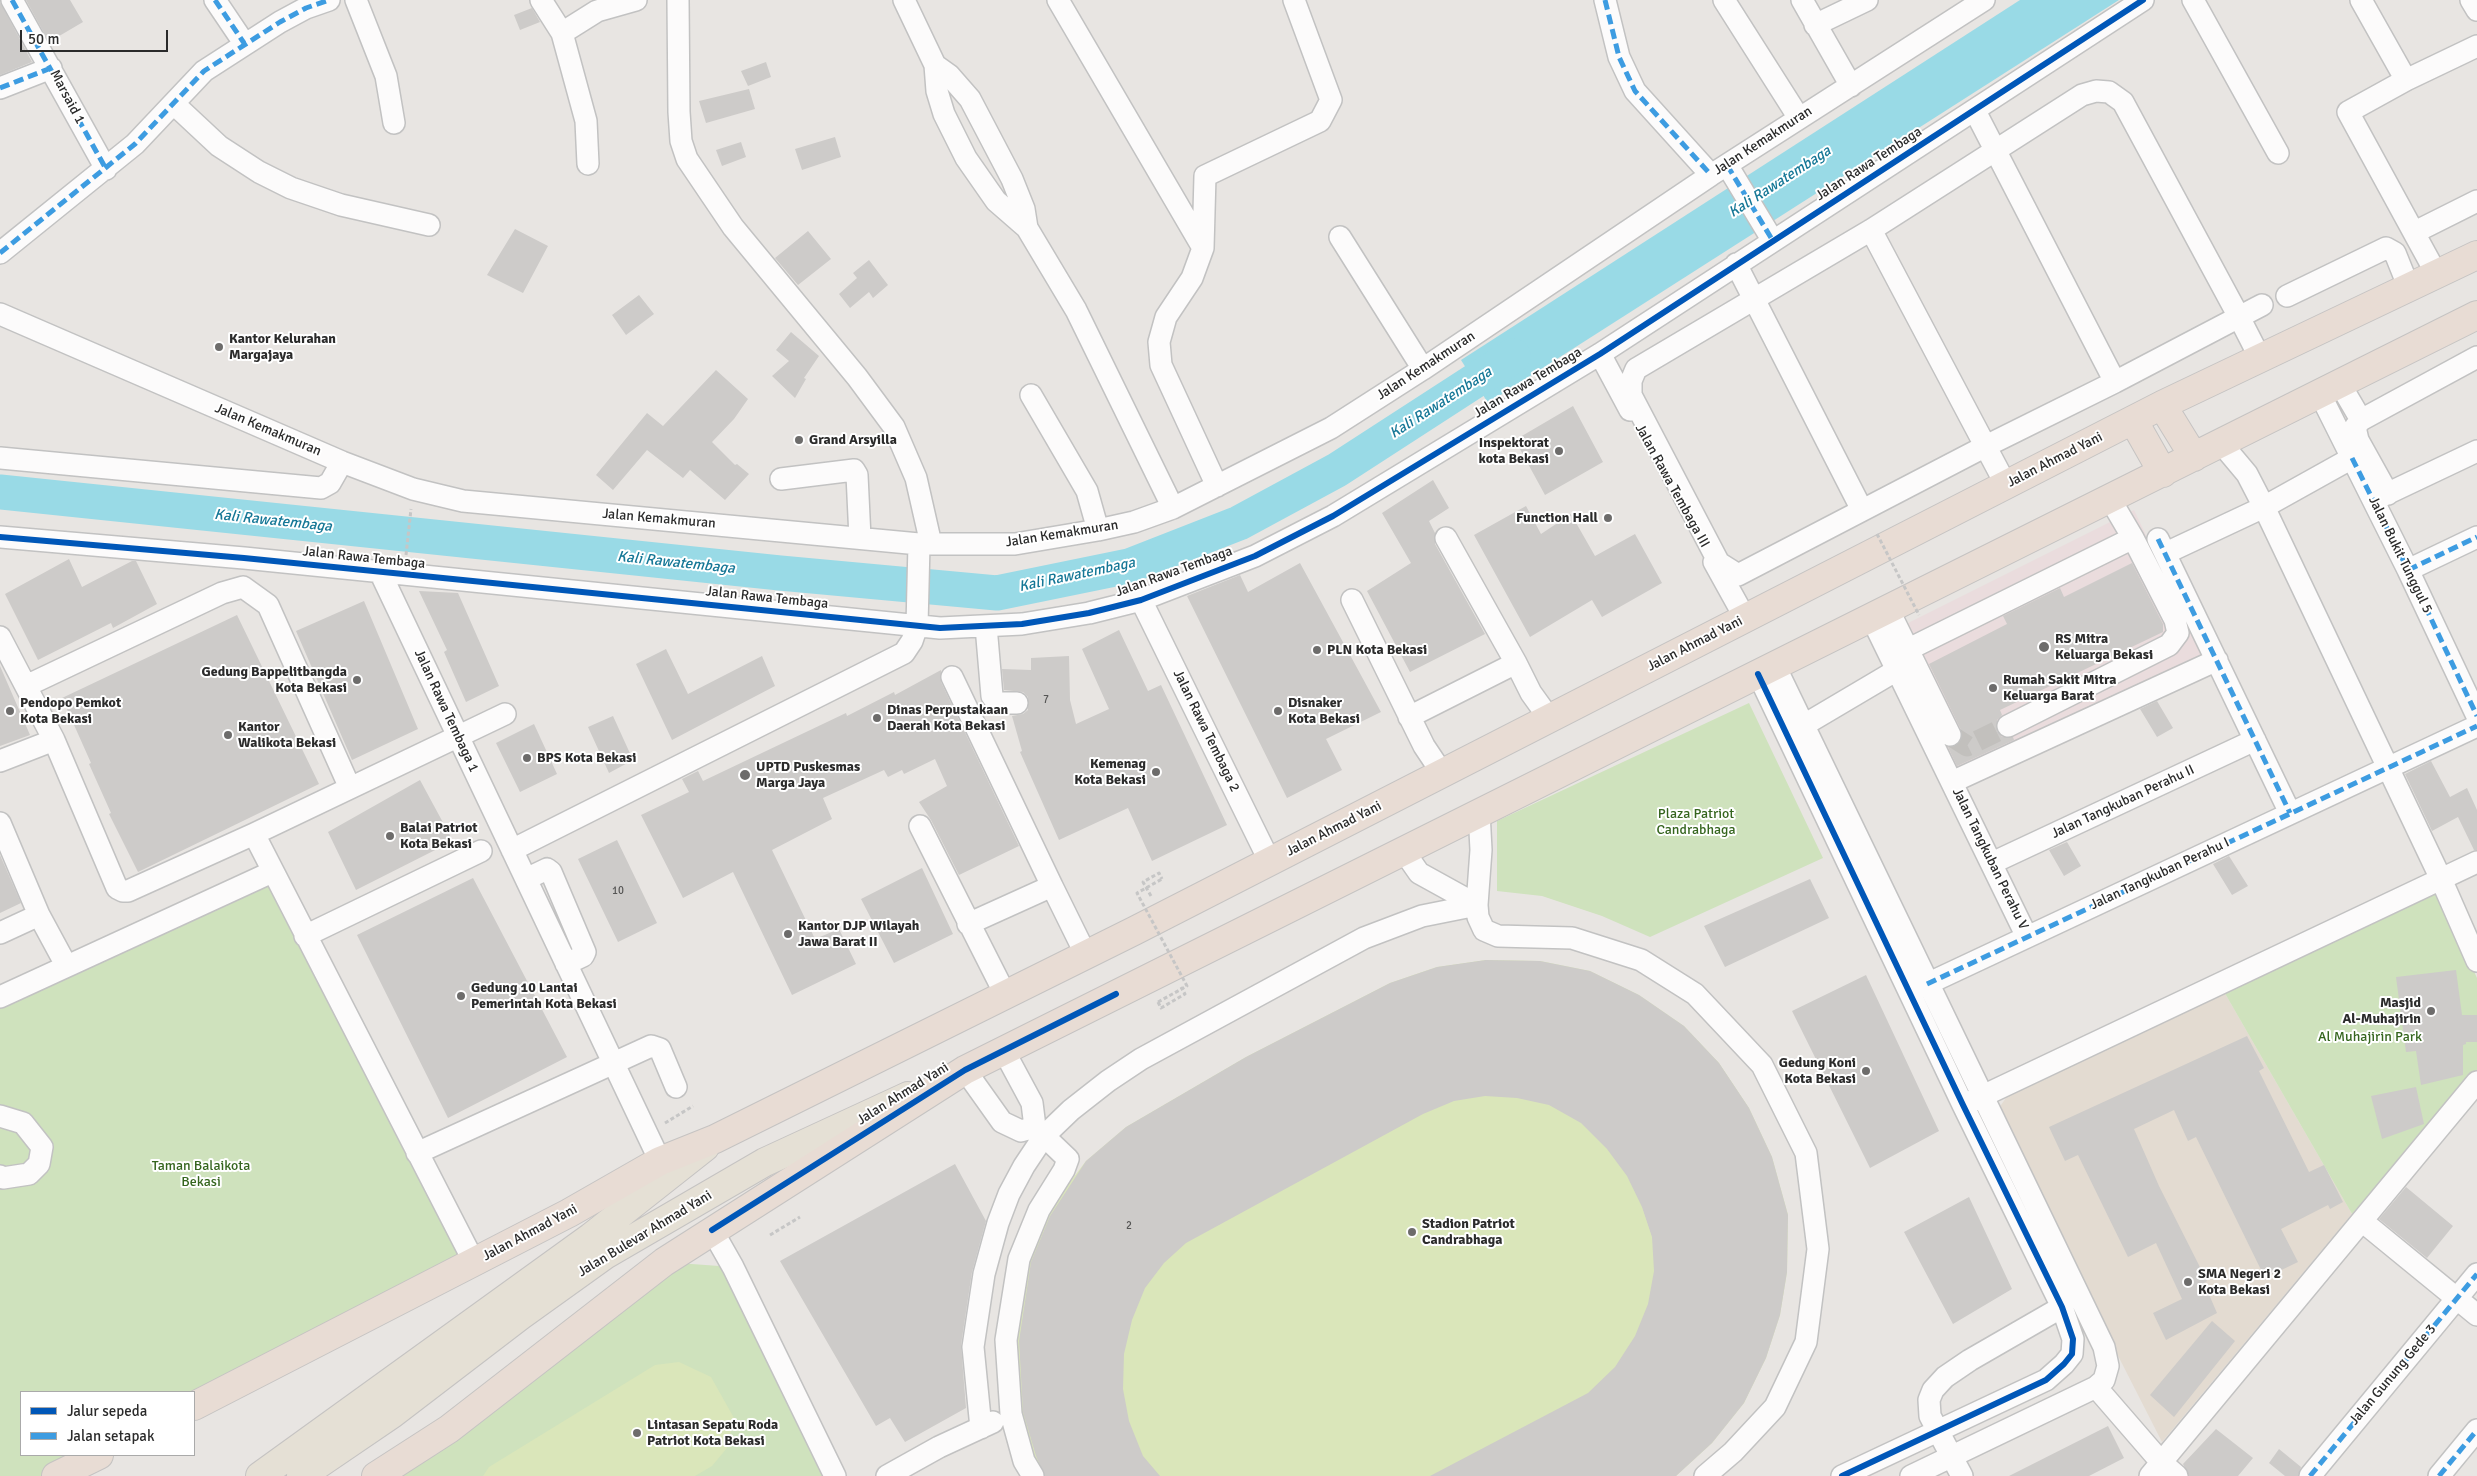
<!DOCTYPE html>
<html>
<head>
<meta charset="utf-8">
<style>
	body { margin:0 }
	#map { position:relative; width:2477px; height:1476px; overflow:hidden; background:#e8e5e2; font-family:Signika,sans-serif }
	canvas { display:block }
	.legend { position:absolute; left:20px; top:1391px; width:175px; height:65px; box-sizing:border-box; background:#fff; border:1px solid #aaa; margin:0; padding:6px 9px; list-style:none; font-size:15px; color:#2b2b2b }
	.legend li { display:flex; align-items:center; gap:10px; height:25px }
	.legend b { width:25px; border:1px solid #aaa }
	.scale { position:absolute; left:20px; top:30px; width:148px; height:22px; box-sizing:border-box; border:2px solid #2b2b2b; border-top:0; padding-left:6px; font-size:15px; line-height:18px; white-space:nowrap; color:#2b2b2b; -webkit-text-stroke:4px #fff; paint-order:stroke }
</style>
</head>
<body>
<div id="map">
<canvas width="2477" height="1476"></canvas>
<ul class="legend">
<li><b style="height:6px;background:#0057b8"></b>Jalur sepeda</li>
<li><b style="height:6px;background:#3d9ce1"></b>Jalan setapak</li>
</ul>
<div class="scale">50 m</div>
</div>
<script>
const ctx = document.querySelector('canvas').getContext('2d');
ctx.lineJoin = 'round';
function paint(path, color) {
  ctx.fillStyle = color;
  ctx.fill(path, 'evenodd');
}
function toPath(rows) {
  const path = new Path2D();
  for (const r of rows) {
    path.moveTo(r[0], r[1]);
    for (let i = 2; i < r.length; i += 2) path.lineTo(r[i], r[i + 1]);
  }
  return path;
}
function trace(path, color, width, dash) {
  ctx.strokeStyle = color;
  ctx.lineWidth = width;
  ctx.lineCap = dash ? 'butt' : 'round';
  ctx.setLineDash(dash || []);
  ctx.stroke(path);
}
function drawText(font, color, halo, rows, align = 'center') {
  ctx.font = font + ' Signika,sans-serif';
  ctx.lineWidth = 4;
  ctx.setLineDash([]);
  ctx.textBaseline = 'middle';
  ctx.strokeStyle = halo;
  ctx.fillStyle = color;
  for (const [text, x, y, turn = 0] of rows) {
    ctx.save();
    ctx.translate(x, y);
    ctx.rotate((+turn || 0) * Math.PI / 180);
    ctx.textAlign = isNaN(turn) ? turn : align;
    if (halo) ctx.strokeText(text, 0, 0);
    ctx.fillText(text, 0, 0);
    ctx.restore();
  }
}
const education = toPath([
	[2223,990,2352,1214,2162,1442,2008,1140,1999,1108,2008,1095]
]);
const medical = toPath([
	[2134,510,2205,659,1954,779,1900,627]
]);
const green = toPath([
	[1749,703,1823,858,1650,937,1602,916,1542,896,1497,891,1497,821],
	[272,872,474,1262,194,1392,21,1392,21,1455,99,1455,56,1476,0,1476,0,997],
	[2438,893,2477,978,2477,1070,2352,1214,2223,990],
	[664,1262,733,1267,835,1476,376,1476]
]);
const pitch = toPath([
	[1486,960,1540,961,1590,971,1639,995,1684,1026,1719,1063,1749,1108,1772,1157,1788,1215,1787,1272,1780,1315,1766,1358,1744,1403,1712,1443,1676,1476,1035,1476,1012,1402,1015,1296,1051,1207,1086,1161,1126,1127,1246,1057,1390,983,1437,967],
	[679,1362,711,1377,734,1418,727,1448,712,1466,695,1476,483,1476,489,1467,655,1365]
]);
const water = toPath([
	[2020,0,2119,0,1488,403,1461,360]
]);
const river = toPath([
	[0,492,780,573,997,593,1129,566,1239,523,1337,470,1513,356]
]);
const building = toPath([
	[26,0,70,0,83,22,49,42],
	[0,2,32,62,0,75],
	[532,8,540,22,520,30,514,15],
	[766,62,771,77,748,86,741,71],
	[749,89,755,109,706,123,699,101],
	[835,137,841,157,802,170,795,149],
	[741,142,746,157,722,166,716,150],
	[515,229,548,246,523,293,487,275],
	[808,231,831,259,798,285,775,258],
	[869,260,888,285,873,298,869,292,850,308,839,294,857,278,853,273],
	[639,295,654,314,626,335,612,315],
	[791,332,819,356,804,378,806,379,795,398,772,376,789,361,776,350],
	[716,370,748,399,734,419,712,442,735,465,737,464,749,474,725,500,690,470,683,478,647,450,613,490,596,475,647,413,663,426],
	[1573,406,1603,462,1545,495,1515,440],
	[1433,480,1449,508,1429,521,1435,533,1435,544,1485,634,1410,672,1367,591,1411,563,1382,513],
	[1526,506,1541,534,1571,514,1595,556,1635,534,1662,583,1602,617,1592,600,1530,637,1474,535],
	[69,559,82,587,132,561,136,561,157,604,113,628,111,623,38,660,5,594],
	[1300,563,1381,712,1326,739,1342,770,1287,798,1187,596,1240,575,1248,592],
	[2132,563,2163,624,2163,632,2000,710,2002,715,1997,720,1997,731,2002,737,2013,737,2014,740,1957,766,1948,747,1955,746,1960,742,1961,730,1929,664,2007,624,2003,616,2060,588,2064,597],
	[419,591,458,593,499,686,466,702,444,652,447,650],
	[364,601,418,729,352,760,296,631],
	[237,615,319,784,138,872,109,814,111,813,89,764,91,763,62,698],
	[1119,630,1148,691,1161,685,1227,825,1152,861,1128,808,1059,840,1020,752,1022,751,1012,716,1023,714,1028,710,1028,697,1023,692,1004,690,1002,669,1031,670,1031,658,1069,656,1070,700,1076,724,1109,709,1082,649],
	[666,649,688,694,762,656,775,686,672,740,636,664],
	[0,666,30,735,0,746],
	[941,670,941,682,1019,846,959,875,931,820,919,802,947,786,935,759,904,774,902,770,888,777,884,770,823,798,832,819,772,850,815,939,839,929,856,964,792,995,733,872,683,898,641,815,689,792,682,779,698,771,703,781,846,713,847,716,894,692,895,695],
	[2157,701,2173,728,2157,737,2140,709],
	[613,716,633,760,609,773,588,727],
	[534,724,557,774,520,792,496,743],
	[2431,761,2450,797,2467,788,2477,810,2477,850,2474,850,2458,817,2432,831,2405,774],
	[420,780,453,841,356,890,328,832],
	[617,840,657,923,618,942,578,859],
	[2067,842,2081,866,2064,876,2049,850],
	[0,855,21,903,0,913],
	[2229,856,2248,886,2232,895,2213,864],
	[922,868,953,934,894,963,861,899],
	[473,878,567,1057,448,1118,357,935],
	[1810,879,1829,918,1725,967,1704,926],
	[1486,960,1540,961,1590,971,1639,995,1684,1026,1719,1063,1749,1108,1772,1157,1788,1215,1787,1272,1780,1315,1766,1358,1744,1403,1712,1443,1676,1476,1430,1476,1588,1393,1615,1367,1635,1336,1648,1304,1654,1271,1652,1237,1642,1207,1627,1176,1607,1149,1581,1123,1549,1105,1517,1098,1485,1096,1454,1101,1423,1114,1186,1243,1164,1263,1145,1288,1132,1320,1124,1354,1123,1389,1129,1421,1143,1456,1160,1476,1045,1476,1036,1456,1023,1412,1019,1341,1031,1262,1050,1216,1086,1161,1126,1127,1246,1057,1390,983,1437,967],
	[2456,970,2462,1015,2477,1015,2477,1042,2466,1042,2466,1044,2463,1045,2463,1075,2421,1085,2416,1051,2406,1052,2396,977],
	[1866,975,1939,1131,1870,1168,1792,1011],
	[2247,1036,2264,1068,2259,1071,2309,1172,2324,1165,2343,1202,2330,1209,2328,1205,2281,1229,2298,1262,2265,1278,2196,1137,2188,1141,2174,1110,2134,1129,2159,1186,2207,1281,2204,1283,2217,1313,2166,1340,2153,1313,2182,1299,2156,1243,2128,1257,2078,1155,2065,1161,2049,1127],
	[2416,1087,2424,1124,2382,1139,2371,1096],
	[955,1164,986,1221,972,1272,961,1345,966,1408,905,1442,890,1418,876,1426,780,1261],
	[2406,1187,2453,1226,2427,1258,2379,1219],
	[1969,1197,2012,1289,1953,1324,1904,1232],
	[2212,1321,2235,1341,2174,1417,2150,1395],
	[2108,1426,2124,1458,2089,1476,2009,1476],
	[2216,1429,2253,1458,2238,1476,2189,1476,2183,1464],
	[2279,1449,2301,1467,2298,1476,2285,1476,2269,1463]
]);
const minorTunnel = toPath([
	[1950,735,1967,746,2008,726]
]);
const path = toPath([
	[406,555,411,509],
	[1151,896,1143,882,1159,873,1162,879],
	[1158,1002,1161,1008,1185,994,1181,987],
	[665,1123,693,1106],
	[770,1235,800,1217]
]);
const minor = toPath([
	[12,0,106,169],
	[215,0,244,43],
	[356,0,386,76,394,123],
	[541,0,562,33],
	[678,0,679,112,681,141,687,159,733,227,857,377,894,427,916,478,931,544],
	[904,0,935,65,949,75,970,99,1012,179,1024,209,1027,228,1076,310,1173,508],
	[1058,0,1203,248],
	[1605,0,1619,57,1635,91,1711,175],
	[1724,0,1799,118],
	[1802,0,1851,86],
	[2193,0,2278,153],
	[2361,0,2406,80],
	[2471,0,2477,10],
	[1815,25,1867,0],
	[935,65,937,91,944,114,966,158,996,201,1027,228],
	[0,88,51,68],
	[174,104,219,146,259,172,291,188,341,205,429,225],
	[1975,111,2115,382],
	[588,164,586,121,562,33,597,11,636,0],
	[1727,165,1773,241],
	[1871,230,2006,485],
	[2415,232,2477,201],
	[1340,237,1423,369],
	[0,253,135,144,204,71,280,22,306,8,329,0],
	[1736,264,1862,510],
	[2437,275,2348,112,2406,80,2477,46],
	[2287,296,2386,248,2395,253,2409,288],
	[0,314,342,462,413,489,463,501,919,544,1015,544,1098,530,1134,522,1173,508,1331,428,1423,369,1711,175,1984,0],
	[1600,354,1630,410],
	[2260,358,2239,317,2123,102,2109,92,2096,91,2082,95,1871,230,1636,369,1631,381,1631,395,1719,563,1738,575,1984,447,2115,382,2239,317,2262,305],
	[2340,384,2361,420],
	[2320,394,2408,570,2477,716],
	[1031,395,1087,491,1098,530],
	[2221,443,2247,474,2264,507,2441,879,2477,961],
	[0,458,321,488,330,483,342,462],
	[781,479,854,470,857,475,860,538],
	[1217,486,1161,365,1159,342,1166,317,1192,278,1203,248,1205,176,1320,121,1331,100,1294,0],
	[2388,494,2358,440,2355,427,2361,420,2477,357],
	[2376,499,2477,451],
	[0,537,244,558,940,628,1022,624,1089,613,1141,600,1255,556,1333,516,1600,354,2143,0],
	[2158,539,2290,813],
	[2166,553,2264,507,2352,458],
	[1714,562,1745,618],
	[2408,570,2477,537],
	[380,572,660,1161],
	[1141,600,1270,862],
	[1352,600,1424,746,1442,773],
	[1888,609,1950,735],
	[1871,617,2027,937],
	[986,626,992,696,997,703,1017,703],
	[0,637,54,740,117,888,123,891,128,891,254,834,505,714],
	[1909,649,2133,538],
	[1516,663,1531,693,1549,718],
	[1775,666,2104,1347,2108,1366,2104,1380,2096,1387,1911,1476],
	[1758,674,1963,1105,2062,1307,2073,1339,2072,1354,2064,1364,2046,1380,1842,1476],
	[952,677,1052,886,968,924],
	[26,686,222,593,243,587,268,605,350,788],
	[1409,717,1516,663,1446,538],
	[1804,725,1897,670],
	[2008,726,2169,645,2178,633,2175,620,2133,538,2110,499],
	[0,761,54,740],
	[1952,782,2217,660],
	[1479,812,1481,850,1477,905,1478,917,1484,930,1498,936,1572,938,1641,960,1695,994,1762,1065,1806,1153,1818,1249,1806,1342,1775,1407,1733,1452,1705,1476],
	[0,823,39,915,66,965],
	[920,826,1005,994],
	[254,834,474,1262],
	[512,850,904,653,912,641,917,626,919,544],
	[1403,850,1419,873,1477,905],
	[1992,863,2255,740],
	[526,879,547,869,551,872,585,952,583,956,566,964],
	[1052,886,1086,955],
	[0,933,39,915],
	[305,936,481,851],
	[1927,984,2477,726],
	[0,997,272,872],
	[965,1070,1002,1122,1021,1131,1035,1127],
	[1970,1102,2477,862],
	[0,1116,23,1123,42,1147,39,1164,29,1174,3,1178,0,1176],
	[417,1153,651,1046,660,1049,676,1087],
	[2362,1221,2477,1315],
	[712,1230,733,1267,835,1476],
	[2096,1387,2161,1462,2177,1476],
	[981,1428,973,1347,984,1274,998,1223,1009,1194,1024,1166,1044,1136,1035,1127,1032,1103,1004,1051],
	[887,1476,939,1447,993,1422],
	[1033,1476,1024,1461,1011,1414,1006,1340,1019,1259,1039,1210,1064,1170,1068,1159,1044,1136,1071,1110,1108,1081,1141,1059,1364,938,1422,916,1477,905],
	[1962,1476,1930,1416,1929,1400,1933,1390,1945,1377,1970,1360,2062,1307],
	[2150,1476,2477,1082],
	[2310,1476,2477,1274],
	[2439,1476,2477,1430]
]);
const major = toPath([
	[260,1476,591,1237,705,1147],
	[301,1476,392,1414,520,1316,605,1255,765,1162,908,1096]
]);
const highway = toPath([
	[2162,405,2194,457],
	[2133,420,2163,473],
	[194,1406,569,1213,660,1161,715,1139,1134,931,2162,405,2477,255],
	[56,1476,99,1455],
	[376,1476,449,1429,664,1262,965,1070,2477,315]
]);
const pathBridge = toPath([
	[1877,534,1919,615],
	[1158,1002,1187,986,1137,893,1162,879]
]);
const quiet = toPath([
	[12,0,106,169],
	[215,0,244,43],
	[1605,0,1619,57,1635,91,1711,175],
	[0,88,51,68],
	[1727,165,1773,241],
	[0,253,135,144,204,71,280,22,306,8,329,0],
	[2352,458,2408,570,2477,716],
	[2158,539,2290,813],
	[2408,570,2477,537],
	[1927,984,2477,726],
	[2310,1476,2477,1274],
	[2439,1476,2477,1430]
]);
const cycleway = toPath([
	[0,537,244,558,940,628,1022,624,1089,613,1141,600,1255,556,1333,516,1600,354,2143,0],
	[1758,674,1963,1105,2062,1307,2073,1339,2072,1354,2064,1364,2046,1380,1842,1476],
	[712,1230,965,1070,1116,994]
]);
const markers = [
	[219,347,5,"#6d6c6b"],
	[799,440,5,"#6d6c6b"],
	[1559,451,5,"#6d6c6b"],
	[1608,518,5,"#6d6c6b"],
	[2044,647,6,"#6d6c6b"],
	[1317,650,5,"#6d6c6b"],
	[357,680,5,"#6d6c6b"],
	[1993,688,5,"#6d6c6b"],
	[10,711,5,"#6d6c6b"],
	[1278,711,5,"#6d6c6b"],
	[877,718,5,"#6d6c6b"],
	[228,735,5,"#6d6c6b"],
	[527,758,5,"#6d6c6b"],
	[1156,772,5,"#6d6c6b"],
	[745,775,6,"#6d6c6b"],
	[390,836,5,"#6d6c6b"],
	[788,934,5,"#6d6c6b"],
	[461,996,5,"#6d6c6b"],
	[2431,1011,5,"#6d6c6b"],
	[1866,1071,5,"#6d6c6b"],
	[1412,1232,5,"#6d6c6b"],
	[2188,1282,5,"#6d6c6b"],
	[637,1433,5,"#6d6c6b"]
];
const numberNames = [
	["7",1046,700],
	["10",618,891],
	["2",1129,1226]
];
const streetNames = [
	["Marsaid 1",67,97,62],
	["Jalan Kemakmuran",1763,141,-33],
	["Jalan Rawa Tembaga",1869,164,-33],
	["Jalan Kemakmuran",1426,366,-33],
	["Jalan Rawa Tembaga",1528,383,-31],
	["Jalan Kemakmuran",268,430,23],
	["Jalan Ahmad Yani",2055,460,-27],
	["Jalan Rawa Tembaga III",1672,486,61],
	["Jalan Kemakmuran",659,519,5],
	["Jalan Kemakmuran",1062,534,-9],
	["Jalan Bukit Tunggul 5",2400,555,64],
	["Jalan Rawa Tembaga",364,558,6],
	["Jalan Rawa Tembaga",1174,572,-20],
	["Jalan Rawa Tembaga",767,598,6],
	["Jalan Ahmad Yani",1695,644,-27],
	["Jalan Rawa Tembaga 1",446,711,65],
	["Jalan Rawa Tembaga 2",1206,731,64],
	["Jalan Tangkuban Perahu II",2123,802,-25],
	["Jalan Ahmad Yani",1334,829,-27],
	["Jalan Tangkuban Perahu V",1990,859,64],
	["Jalan Tangkuban Perahu I",2160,874,-25],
	["Jalan Ahmad Yani",903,1094,-32],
	["Jalan Ahmad Yani",530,1233,-28],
	["Jalan Bulevar Ahmad Yani",645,1234,-31],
	["Jalan Gunung Gede 3",2393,1375,-50]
];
const poiNames = [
	["Kantor Kelurahan",229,339],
	["Margajaya",229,355],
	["Grand Arsyilla",809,440],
	["Inspektorat",1549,443,"right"],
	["kota Bekasi",1549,459,"right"],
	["Function Hall",1598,518,"right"],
	["RS Mitra",2055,639],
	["Keluarga Bekasi",2055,655],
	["PLN Kota Bekasi",1327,650],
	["Gedung Bappelitbangda",347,672,"right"],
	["Kota Bekasi",347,688,"right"],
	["Rumah Sakit Mitra",2003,680],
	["Keluarga Barat",2003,696],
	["Pendopo Pemkot",20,703],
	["Kota Bekasi",20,719],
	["Disnaker",1288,703],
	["Kota Bekasi",1288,719],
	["Dinas Perpustakaan",887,710],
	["Daerah Kota Bekasi",887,726],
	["Kantor",238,727],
	["Walikota Bekasi",238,743],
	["BPS Kota Bekasi",537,758],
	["Kemenag",1146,764,"right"],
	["Kota Bekasi",1146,780,"right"],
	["UPTD Puskesmas",756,767],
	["Marga Jaya",756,783],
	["Balai Patriot",400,828],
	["Kota Bekasi",400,844],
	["Kantor DJP Wilayah",798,926],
	["Jawa Barat II",798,942],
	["Gedung 10 Lantai",471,988],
	["Pemerintah Kota Bekasi",471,1004],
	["Masjid",2421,1003,"right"],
	["Al-Muhajirin",2421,1019,"right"],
	["Gedung Koni",1856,1063,"right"],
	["Kota Bekasi",1856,1079,"right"],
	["Stadion Patriot",1422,1224],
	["Candrabhaga",1422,1240],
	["SMA Negeri 2",2198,1274],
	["Kota Bekasi",2198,1290],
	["Lintasan Sepatu Roda",647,1425],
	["Patriot Kota Bekasi",647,1441]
];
const parkNames = [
	["Plaza Patriot",1696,814],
	["Candrabhaga",1696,830],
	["Al Muhajirin Park",2370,1037],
	["Taman Balaikota",201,1166],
	["Bekasi",201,1182]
];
const waterNames = [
	["Kali Rawatembaga",1780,182,-33],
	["Kali Rawatembaga",1441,403,-33],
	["Kali Rawatembaga",273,521,6],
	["Kali Rawatembaga",676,563,6],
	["Kali Rawatembaga",1077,575,-12]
];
paint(education, '#e3dbd1');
paint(medical, '#eadcdd');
paint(green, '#cfe2bd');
paint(pitch, '#dae6ba');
paint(water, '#99dae6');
trace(river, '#99dae6', 35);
paint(building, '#cdcbc9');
trace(minorTunnel, '#c2c0bd', 21, [21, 11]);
trace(minor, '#c2c2c2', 24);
trace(major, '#c5c3c2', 30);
trace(highway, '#c5c3c2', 30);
trace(path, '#c6c6c6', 3, [4, 2.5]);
trace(minor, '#fcfbfb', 21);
trace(major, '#e5e0d5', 28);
trace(highway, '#e8dcd4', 28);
trace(pathBridge, '#c6c6c6', 3, [4, 2.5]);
trace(quiet, '#3d9ce1', 5, [10, 5]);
trace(cycleway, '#0057b8', 6);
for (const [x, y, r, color] of markers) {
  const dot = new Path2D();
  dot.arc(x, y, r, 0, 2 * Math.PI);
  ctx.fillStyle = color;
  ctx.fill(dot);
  trace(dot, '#fff', 2);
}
drawText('11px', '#555554', null, numberNames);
drawText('14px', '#2b2b2b', '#fff', streetNames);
drawText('bold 14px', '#2b2b2b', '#fff', poiNames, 'left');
drawText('14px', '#35651e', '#fff', parkNames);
drawText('italic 15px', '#157796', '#fff', waterNames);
</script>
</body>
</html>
